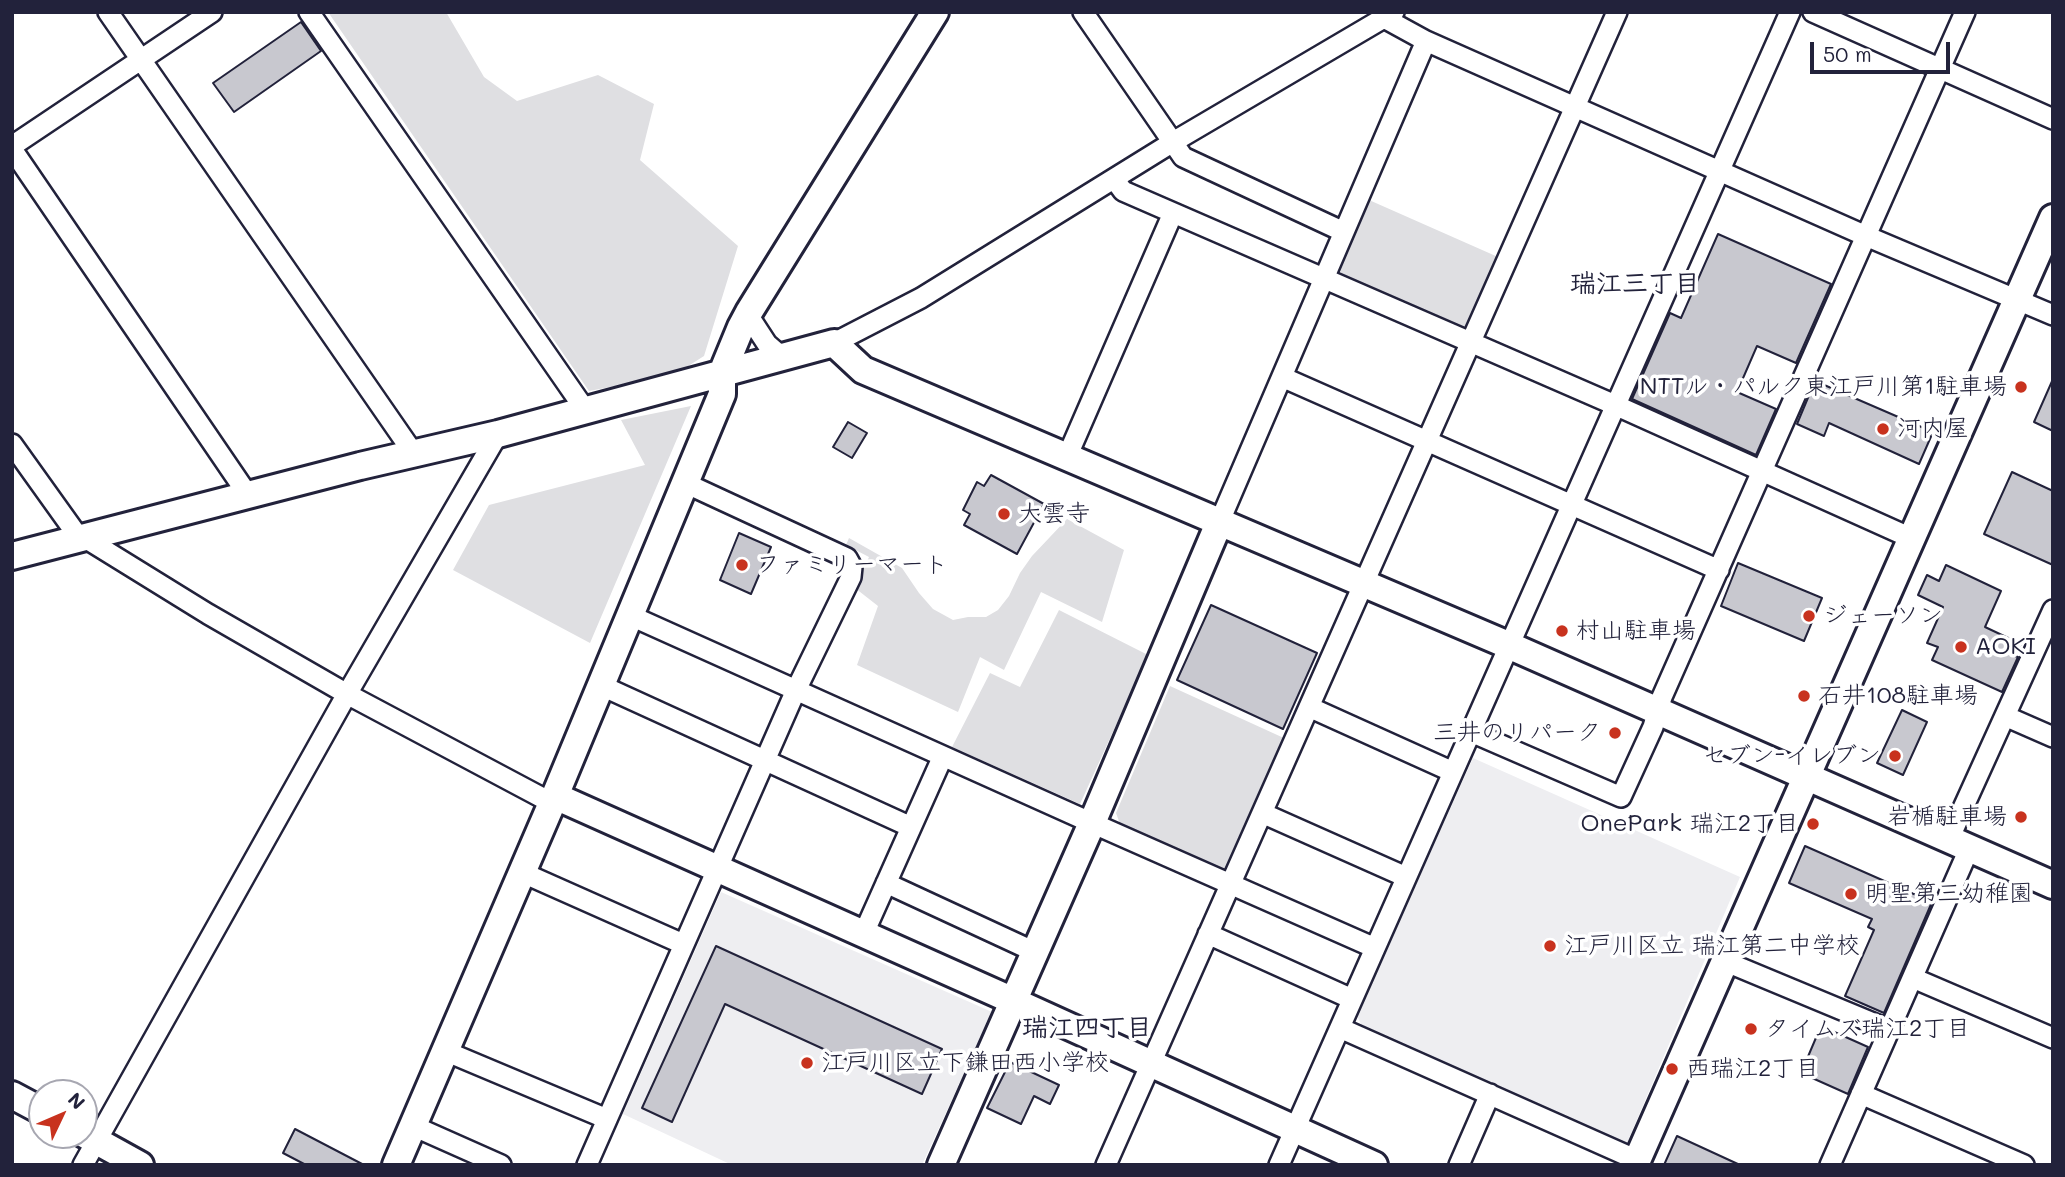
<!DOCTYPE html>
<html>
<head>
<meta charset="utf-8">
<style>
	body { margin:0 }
	#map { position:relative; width:2065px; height:1177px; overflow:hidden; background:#fff; font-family:Mali,sans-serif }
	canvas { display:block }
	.frame { position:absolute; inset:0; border:14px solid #22223b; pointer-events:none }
	.north { position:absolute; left:28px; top:1079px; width:70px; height:70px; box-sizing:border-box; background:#fff; border:2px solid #a7a7b1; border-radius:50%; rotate:46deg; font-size:19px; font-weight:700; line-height:28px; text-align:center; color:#22223b }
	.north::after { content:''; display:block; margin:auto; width:24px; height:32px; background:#c8321e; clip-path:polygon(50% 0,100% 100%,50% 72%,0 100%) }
	.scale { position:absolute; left:1810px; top:42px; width:140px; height:32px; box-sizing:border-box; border:4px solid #22223b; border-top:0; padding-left:9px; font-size:21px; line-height:24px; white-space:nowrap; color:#22223b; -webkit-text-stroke:5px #fff; paint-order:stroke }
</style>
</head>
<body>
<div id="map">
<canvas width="2065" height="1177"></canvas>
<div class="frame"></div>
<div class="north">N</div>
<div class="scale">50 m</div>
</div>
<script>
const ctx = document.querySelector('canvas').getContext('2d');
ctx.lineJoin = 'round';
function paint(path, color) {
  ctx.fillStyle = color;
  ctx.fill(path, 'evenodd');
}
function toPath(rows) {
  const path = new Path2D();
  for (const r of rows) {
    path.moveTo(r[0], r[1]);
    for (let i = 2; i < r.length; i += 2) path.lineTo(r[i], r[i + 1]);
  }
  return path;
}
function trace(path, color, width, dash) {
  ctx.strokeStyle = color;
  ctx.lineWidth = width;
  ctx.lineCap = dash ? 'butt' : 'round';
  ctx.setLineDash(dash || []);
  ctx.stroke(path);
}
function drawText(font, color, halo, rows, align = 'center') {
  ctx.font = font + ' Mali,"Klee One",sans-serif';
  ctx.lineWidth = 7;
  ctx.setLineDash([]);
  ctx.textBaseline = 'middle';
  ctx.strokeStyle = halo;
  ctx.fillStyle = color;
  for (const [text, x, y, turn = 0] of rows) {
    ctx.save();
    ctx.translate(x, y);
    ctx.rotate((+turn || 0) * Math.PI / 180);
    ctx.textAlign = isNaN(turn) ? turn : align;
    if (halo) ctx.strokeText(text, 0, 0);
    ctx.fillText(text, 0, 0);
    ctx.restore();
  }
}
const built = toPath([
	[1473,758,1740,877,1627,1143,1616,1145,1363,1028,1357,1016],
	[721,892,992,1012,922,1165,732,1165,623,1114]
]);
const green = toPath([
	[328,12,446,12,484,77,517,101,598,75,654,104,640,160,738,246,704,356,674,375,589,391],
	[1369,200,1498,257,1468,327,1457,331,1345,280,1339,269],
	[691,406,590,643,453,570,489,505,645,465,621,420],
	[1067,519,1124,550,1102,622,1041,592,1004,670,980,657,958,712,857,665,878,606,855,588,869,557,846,545,849,538,902,568,919,593,933,609,953,620,968,617,986,617,998,610,1009,596,1020,573,1032,556],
	[1059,610,1148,655,1080,804,952,747,990,673,1020,687],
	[1170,686,1286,739,1229,869,1221,872,1120,824,1116,813]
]);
const building = toPath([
	[301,22,321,51,234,112,213,83,301,22],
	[1718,234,1831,284,1796,363,1757,346,1737,392,1776,409,1756,455,1632,399,1670,313,1681,318,1718,234],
	[2053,379,2053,431,2034,422,2053,379],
	[1815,381,1933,432,1919,464,1829,423,1824,436,1797,424,1815,381],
	[848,422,867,433,852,458,833,447,848,422],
	[2012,472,2053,491,2053,565,1984,534,2012,472],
	[991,475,1044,504,1017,554,964,525,970,514,963,510,977,482,984,486,991,475],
	[739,533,771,547,751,594,720,580,739,533],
	[1738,563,1822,598,1804,641,1721,606,1738,563],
	[1946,565,2001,591,1985,627,2021,644,2015,656,2018,657,2002,692,1932,660,1938,647,1927,643,1943,607,1918,595,1927,575,1939,581,1946,565],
	[1211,605,1317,653,1283,729,1177,680,1211,605],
	[1902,710,1927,722,1903,775,1877,763,1902,710],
	[1805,846,1932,902,1884,1013,1845,996,1874,930,1868,927,1872,919,1789,883,1805,846],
	[716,946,942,1049,922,1094,725,1004,672,1122,642,1108,716,946],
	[1821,1026,1868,1047,1848,1094,1801,1073,1821,1026],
	[1010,1062,1059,1085,1050,1104,1034,1096,1021,1124,987,1108,1010,1062],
	[295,1129,364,1165,306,1165,283,1153,295,1129],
	[1677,1136,1740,1165,1664,1165,1677,1136]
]);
const street = toPath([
	[108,12,414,454],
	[309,12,586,411],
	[1083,12,1183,157,1344,232],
	[1813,12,2053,119],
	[1384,18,1426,41,1866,236,2053,315],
	[12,146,212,12],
	[12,149,248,495],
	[1115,180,1123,191,1615,405,1911,538],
	[749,312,752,321,767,344,775,351,784,356],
	[834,343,921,298,1173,142,1394,12],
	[1282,377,1719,570],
	[12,444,80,539],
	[1067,457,1173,213],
	[1219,523,1426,41],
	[85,538,208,614,347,694,552,803],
	[629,615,1092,823,1375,948],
	[600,685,911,827],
	[1309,707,1453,772],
	[2005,716,2053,737],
	[1471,732,1621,797,1653,727,1662,697,1965,12],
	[1262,813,1406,877],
	[1949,839,2053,610],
	[521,872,683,944],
	[886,883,1035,952],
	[1208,934,1352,999],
	[863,935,943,756],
	[1724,961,1890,1030],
	[1913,978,2053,1038],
	[1340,1028,1637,1160],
	[445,1051,607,1119],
	[1861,1094,2024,1165],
	[411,1125,501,1165],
	[83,1165,347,694,498,434],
	[587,1165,796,690,851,577,852,567,847,558,685,483],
	[1106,1165,1617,12],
	[1279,1165,1790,12],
	[1459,1165,1490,1094],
	[1830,1165,1969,849]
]);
const secondary = toPath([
	[12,556,360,466,498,434,834,343,863,370,1508,645,2053,885],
	[555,796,998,994,1374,1165],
	[12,1095,42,1111],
	[84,1134,140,1165],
	[396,1165,552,803,722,394,722,373,741,327,749,312,935,12],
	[941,1165,1092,823,1219,523],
	[1635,1165,2053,218]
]);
const markers = [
	[2021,387,7,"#c8321e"],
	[1883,429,7,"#c8321e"],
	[1004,514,7,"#c8321e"],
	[742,565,7,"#c8321e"],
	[1809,616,7,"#c8321e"],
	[1562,631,7,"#c8321e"],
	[1961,647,7,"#c8321e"],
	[1804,696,7,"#c8321e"],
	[1615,733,7,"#c8321e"],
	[1895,756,7,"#c8321e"],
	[2021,817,7,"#c8321e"],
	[1813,824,7,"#c8321e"],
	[1851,894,7,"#c8321e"],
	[1550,946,7,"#c8321e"],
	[1751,1029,7,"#c8321e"],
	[807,1063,7,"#c8321e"],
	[1672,1069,7,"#c8321e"]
];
const poiNames = [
	["NTTル・パルク東江戸川第1駐車場",2007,387,"right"],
	["河内屋",1897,429],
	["大雲寺",1018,514],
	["ファミリーマート",756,565],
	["ジェーソン",1823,616],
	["村山駐車場",1576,631],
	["AOKI",1975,647],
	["石井108駐車場",1818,696],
	["三井のリパーク",1601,733,"right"],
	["セブン-イレブン",1881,756,"right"],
	["岩楯駐車場",2007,817,"right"],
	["OnePark 瑞江2丁目",1799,824,"right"],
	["明聖第三幼稚園",1865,894],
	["江戸川区立 瑞江第二中学校",1564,946],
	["タイムズ瑞江2丁目",1765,1029],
	["江戸川区立下鎌田西小学校",821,1063],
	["西瑞江2丁目",1686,1069]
];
const neighbourhoodNames = [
	["瑞江三丁目",1635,284],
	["瑞江四丁目",1087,1028]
];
paint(built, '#eeeef1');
paint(green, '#dfdfe2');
paint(building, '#c8c8cf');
trace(building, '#22223b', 2);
trace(street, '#22223b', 24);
trace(secondary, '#22223b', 32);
trace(street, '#fff', 19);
trace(secondary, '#fff', 26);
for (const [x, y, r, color] of markers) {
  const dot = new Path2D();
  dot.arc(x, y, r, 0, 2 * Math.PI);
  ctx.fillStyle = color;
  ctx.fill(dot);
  trace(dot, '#fff', 2.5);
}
drawText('24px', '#22223b', '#fff', poiNames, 'left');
drawText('bold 26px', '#22223b', '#fff', neighbourhoodNames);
</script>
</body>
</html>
